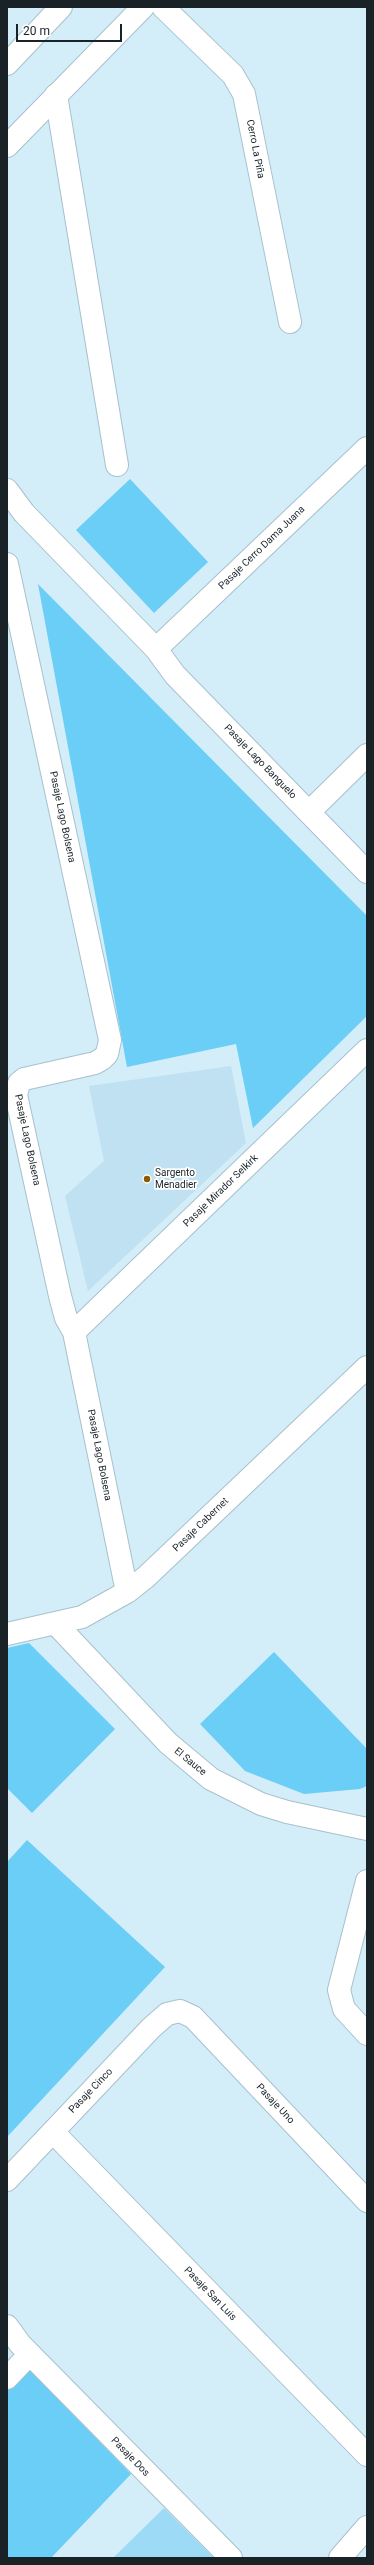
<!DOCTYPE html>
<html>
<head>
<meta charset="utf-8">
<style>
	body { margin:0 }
	#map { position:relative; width:374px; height:2565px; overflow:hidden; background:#d3edf9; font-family:Roboto,sans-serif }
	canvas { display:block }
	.frame { position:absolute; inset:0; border:8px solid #192226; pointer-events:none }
	.scale { position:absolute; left:16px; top:24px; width:106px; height:18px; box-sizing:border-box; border:2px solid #192226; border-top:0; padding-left:5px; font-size:12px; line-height:14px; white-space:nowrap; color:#192226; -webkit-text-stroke:3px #fff; paint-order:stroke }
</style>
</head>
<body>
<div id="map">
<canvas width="374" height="2565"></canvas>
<div class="frame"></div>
<div class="scale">20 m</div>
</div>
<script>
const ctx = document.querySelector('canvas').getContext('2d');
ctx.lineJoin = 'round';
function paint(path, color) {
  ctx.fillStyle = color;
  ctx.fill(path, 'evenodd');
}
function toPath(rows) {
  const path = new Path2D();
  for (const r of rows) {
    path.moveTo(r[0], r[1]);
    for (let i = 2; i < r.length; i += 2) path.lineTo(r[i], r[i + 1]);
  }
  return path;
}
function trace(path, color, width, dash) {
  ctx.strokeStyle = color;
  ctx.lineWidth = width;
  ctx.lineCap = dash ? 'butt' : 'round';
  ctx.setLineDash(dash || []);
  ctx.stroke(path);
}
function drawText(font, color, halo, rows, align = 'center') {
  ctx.font = font + ' Roboto,sans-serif';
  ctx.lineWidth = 3.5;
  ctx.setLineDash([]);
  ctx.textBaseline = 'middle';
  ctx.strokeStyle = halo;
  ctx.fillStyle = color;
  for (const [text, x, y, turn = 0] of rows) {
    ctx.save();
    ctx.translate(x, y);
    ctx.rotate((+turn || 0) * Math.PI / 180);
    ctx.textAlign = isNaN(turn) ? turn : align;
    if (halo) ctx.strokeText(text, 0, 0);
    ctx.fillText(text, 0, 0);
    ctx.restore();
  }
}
const built = toPath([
	[231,1066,246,1143,88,1291,65,1196,104,1161,89,1086]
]);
const green = toPath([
	[130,479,208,562,154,613,76,530],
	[38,584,367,916,367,1016,253,1128,236,1044,127,1067],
	[29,1643,115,1729,32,1813,7,1788,7,1648],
	[274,1652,367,1749,367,1786,360,1789,304,1794,245,1771,200,1724],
	[27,1840,165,1967,7,2137,7,1862],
	[27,2367,131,2474,51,2558,7,2558,7,2388]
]);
const building = toPath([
	[164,2508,214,2558,113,2558]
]);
const minor = toPath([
	[163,7,233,75,244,94,290,322],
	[56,95,117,465],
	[7,490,24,513,156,649,175,675,367,872],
	[7,564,110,1040,107,1054,102,1059,95,1063,24,1079,19,1083,16,1095,60,1296,66,1318,74,1332,127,1592],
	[156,649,367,448],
	[309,812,367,755],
	[74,1332,367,1050],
	[56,1624,168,1743,211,1779,261,1804,287,1812,367,1829],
	[7,1634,82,1617,127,1592,146,1577,367,1367],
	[367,1881,339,1990,344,2009,367,2034],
	[53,2132,367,2455],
	[7,2180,151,2028,167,2014,180,2011,193,2017,367,2201],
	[7,2326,20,2344,231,2558],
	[7,2378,30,2354],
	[340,2558,367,2527]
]);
const tertiary = toPath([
	[7,64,61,7],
	[7,146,143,7]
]);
const markers = [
	[147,1179,4,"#895d00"]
];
const streetNames = [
	["Cerro La Piña",255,149,79],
	["Pasaje Cerro Dama Juana",262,548,-44],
	["Pasaje Lago Banguelo",260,762,46],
	["Pasaje Lago Bolsena",62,817,78],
	["Pasaje Lago Bolsena",27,1140,78],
	["Pasaje Mirador Selkirk",221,1191,-44],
	["Pasaje Lago Bolsena",99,1455,79],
	["Pasaje Cabernet",201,1525,-44],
	["El Sauce",190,1762,39],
	["Pasaje Cinco",91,2091,-46],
	["Pasaje Uno",275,2104,47],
	["Pasaje San Luis",210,2294,46],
	["Pasaje Dos",130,2457,46]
];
const poiNames = [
	["Sargento",155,1173],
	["Menadier",155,1185]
];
paint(built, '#bfe1f1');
paint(green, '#6bcef6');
paint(building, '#9cdaf6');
trace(minor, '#a8c1cc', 24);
trace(tertiary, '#a8c1cc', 24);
trace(minor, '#fff', 22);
trace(tertiary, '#fff', 22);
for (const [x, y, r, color] of markers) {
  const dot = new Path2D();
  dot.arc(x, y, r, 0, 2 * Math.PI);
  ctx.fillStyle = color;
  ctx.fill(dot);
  trace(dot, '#fff', 1.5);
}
drawText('10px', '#192226', '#fff', streetNames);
drawText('10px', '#192226', '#fff', poiNames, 'left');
</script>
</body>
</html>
